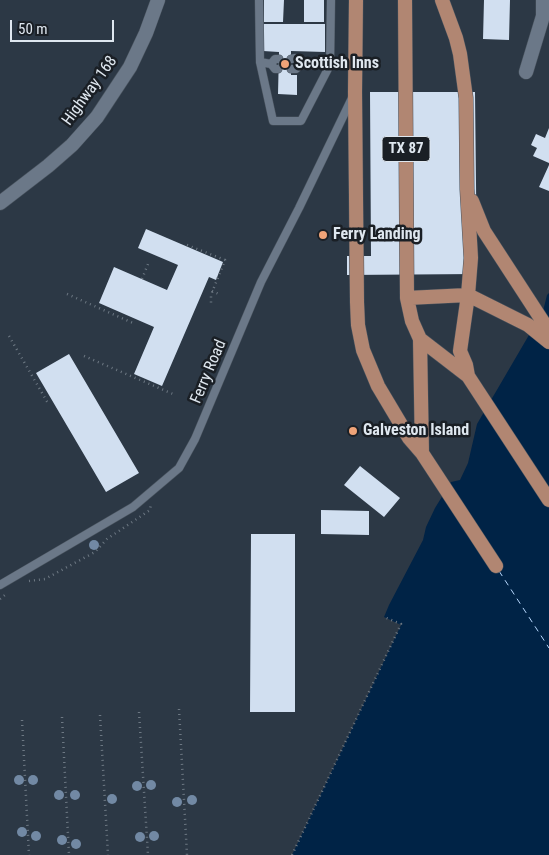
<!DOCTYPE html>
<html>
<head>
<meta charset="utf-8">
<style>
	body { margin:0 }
	#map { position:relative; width:549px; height:855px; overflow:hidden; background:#2c3845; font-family:"Roboto Condensed",sans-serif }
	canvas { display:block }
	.scale { position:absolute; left:10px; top:20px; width:104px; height:22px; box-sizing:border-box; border:2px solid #dfe7ef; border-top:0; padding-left:6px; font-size:15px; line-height:18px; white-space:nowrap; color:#dfe7ef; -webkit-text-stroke:4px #1a1f25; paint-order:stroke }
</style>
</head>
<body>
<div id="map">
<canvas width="549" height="855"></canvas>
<div class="scale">50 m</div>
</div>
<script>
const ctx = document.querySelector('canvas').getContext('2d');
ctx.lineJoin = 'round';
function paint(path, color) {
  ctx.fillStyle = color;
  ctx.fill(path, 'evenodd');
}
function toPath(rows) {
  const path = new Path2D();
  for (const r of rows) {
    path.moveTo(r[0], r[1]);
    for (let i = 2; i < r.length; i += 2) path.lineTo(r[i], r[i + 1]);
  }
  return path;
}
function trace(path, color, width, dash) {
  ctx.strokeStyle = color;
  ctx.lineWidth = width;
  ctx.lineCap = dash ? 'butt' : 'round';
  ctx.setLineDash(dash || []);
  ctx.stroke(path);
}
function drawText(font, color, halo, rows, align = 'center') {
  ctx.font = font + ' "Roboto Condensed",sans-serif';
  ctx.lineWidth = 5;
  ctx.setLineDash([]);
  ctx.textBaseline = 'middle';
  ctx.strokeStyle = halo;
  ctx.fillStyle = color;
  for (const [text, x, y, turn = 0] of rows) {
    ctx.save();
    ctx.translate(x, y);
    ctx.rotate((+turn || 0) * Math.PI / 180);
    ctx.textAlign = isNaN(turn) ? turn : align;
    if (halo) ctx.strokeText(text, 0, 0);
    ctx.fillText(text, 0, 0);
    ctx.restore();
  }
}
const water = toPath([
	[549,293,549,855,292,855,401,625,384,617,389,605,423,540,426,527,435,508,451,482,460,480,468,463,477,424,543,311,547,295]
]);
const ferry = toPath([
	[499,571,549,648]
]);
const building = toPath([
	[264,0,284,0,283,22,264,22],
	[304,0,324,0,324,22,304,22],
	[484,0,510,0,509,40,483,39],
	[263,24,325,24,325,52,291,51,291,75,297,75,297,95,278,94,279,52,263,51],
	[370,92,475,92,477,274,347,275,347,256,371,256],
	[549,128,549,163,533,156,537,148,531,145,536,134,545,138],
	[549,165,549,191,539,187],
	[146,229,223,262,216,280,209,277,162,386,134,374,154,327,99,303,114,267,167,290,178,265,138,248],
	[69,354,139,473,106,492,36,373],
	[360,466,400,498,384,517,344,485],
	[321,510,369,511,369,535,321,534],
	[251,534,295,534,295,712,250,712]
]);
const path = toPath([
	[187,245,225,260,211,295,211,305],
	[142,279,148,264],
	[212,291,221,295],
	[67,294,133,323],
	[9,336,49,405],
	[84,356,173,394],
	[29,581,45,579,95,552,107,539,150,510,151,504],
	[0,599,5,595],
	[179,709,187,855],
	[139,712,148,855],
	[100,715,108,855],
	[62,717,69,855],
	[22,720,29,855],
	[292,855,401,624,384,617]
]);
const service = toPath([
	[259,0,260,62,273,121,301,121,330,65,331,0],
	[291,59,295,58,300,65],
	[260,62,271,64,275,69,278,69],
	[271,64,275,59,279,59],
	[291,69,296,69,300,65,355,65],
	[0,585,133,507,179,468,195,439,261,282,299,208,352,98]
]);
const minor = toPath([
	[526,72,543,16,543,0]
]);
const tertiary = toPath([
	[0,203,48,166,72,145,97,117,130,67,146,33,158,0]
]);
const primary = toPath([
	[356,0,355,92,357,302,358,325,363,350,378,386,409,438,422,453,496,566],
	[405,0,407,298,412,321,420,339,422,453],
	[442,0,456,38,460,54,466,98,467,189,471,258,468,295,460,351,466,365,468,376],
	[472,201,484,231,549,331],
	[407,298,468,295,528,325,549,342],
	[420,339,468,376,549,500]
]);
const trees = [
	[94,545],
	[19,780],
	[33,780],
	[151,785],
	[137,786],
	[59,795],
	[75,795],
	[112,799],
	[192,800],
	[177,802],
	[22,832],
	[36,836],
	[154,836],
	[140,837],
	[62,840],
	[76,844]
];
const markers = [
	[285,64,5,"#efa378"],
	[323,235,5,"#efa378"],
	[353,431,5,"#efa378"]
];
const shields = [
	[406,149,48]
];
const shieldNames = [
	["TX 87",406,149]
];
const poiNames = [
	["Scottish Inns",295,64],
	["Ferry Landing",333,235],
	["Galveston Island",363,431]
];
const streetNames = [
	["Highway 168",90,91,-54],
	["Ferry Road",209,372,-67]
];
paint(water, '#002346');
trace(ferry, '#b6d7fd', 1, [6, 5]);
paint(building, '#d1dff0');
trace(service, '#49535e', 9);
trace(minor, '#49535e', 15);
trace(tertiary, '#49535e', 15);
trace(primary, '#49535e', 15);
trace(path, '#6d7883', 2.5, [1, 4]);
trace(service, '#6b7888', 8);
trace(minor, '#6b7888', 14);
trace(tertiary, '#6b7888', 14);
trace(primary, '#b18672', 14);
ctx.fillStyle = '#7289a4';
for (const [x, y] of trees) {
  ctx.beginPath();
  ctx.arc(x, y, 5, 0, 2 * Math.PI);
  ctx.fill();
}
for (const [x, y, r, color] of markers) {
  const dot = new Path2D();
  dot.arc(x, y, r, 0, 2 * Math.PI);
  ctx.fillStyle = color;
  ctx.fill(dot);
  trace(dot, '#1a1f25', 2);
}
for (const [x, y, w] of shields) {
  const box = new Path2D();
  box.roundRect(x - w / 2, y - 12.5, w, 25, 4);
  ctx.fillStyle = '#1a1f25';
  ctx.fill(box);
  trace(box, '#dfe7ef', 1);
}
drawText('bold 15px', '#dfe7ef', null, shieldNames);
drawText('bold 16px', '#dfe7ef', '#1a1f25', poiNames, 'left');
drawText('16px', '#dfe7ef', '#1a1f25', streetNames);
</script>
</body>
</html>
